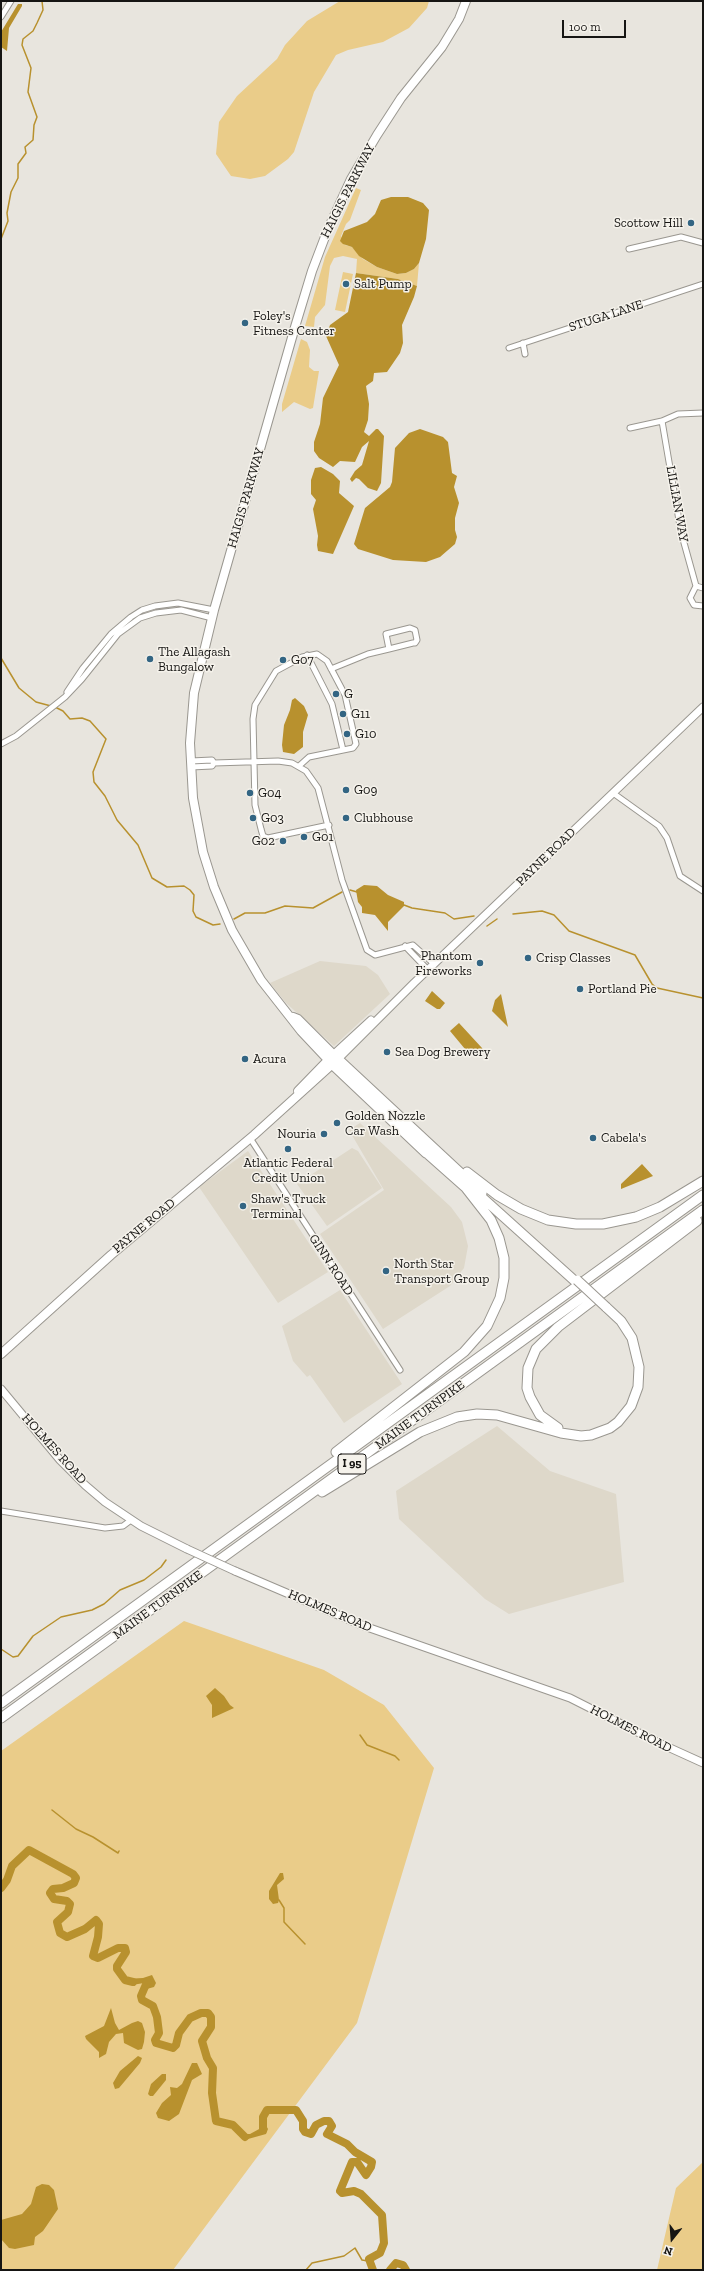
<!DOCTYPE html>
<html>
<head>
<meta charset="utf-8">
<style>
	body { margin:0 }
	#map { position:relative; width:704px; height:2271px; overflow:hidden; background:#e8e5de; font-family:"Zilla Slab",serif }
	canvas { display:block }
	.frame { position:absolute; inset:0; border:2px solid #161513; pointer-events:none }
	.north { position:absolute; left:652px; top:2219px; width:40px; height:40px; -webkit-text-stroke:3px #f5f2eb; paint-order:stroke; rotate:197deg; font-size:11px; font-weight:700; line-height:16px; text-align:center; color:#161513 }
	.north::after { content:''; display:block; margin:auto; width:14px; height:18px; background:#161513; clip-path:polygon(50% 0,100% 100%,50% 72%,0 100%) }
	.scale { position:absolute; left:562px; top:20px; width:64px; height:18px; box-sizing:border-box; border:2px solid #161513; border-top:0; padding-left:5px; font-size:12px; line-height:14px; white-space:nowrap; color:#161513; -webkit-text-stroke:3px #f5f2eb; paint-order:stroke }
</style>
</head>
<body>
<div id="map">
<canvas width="704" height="2271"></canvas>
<div class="frame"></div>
<div class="north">N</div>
<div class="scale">100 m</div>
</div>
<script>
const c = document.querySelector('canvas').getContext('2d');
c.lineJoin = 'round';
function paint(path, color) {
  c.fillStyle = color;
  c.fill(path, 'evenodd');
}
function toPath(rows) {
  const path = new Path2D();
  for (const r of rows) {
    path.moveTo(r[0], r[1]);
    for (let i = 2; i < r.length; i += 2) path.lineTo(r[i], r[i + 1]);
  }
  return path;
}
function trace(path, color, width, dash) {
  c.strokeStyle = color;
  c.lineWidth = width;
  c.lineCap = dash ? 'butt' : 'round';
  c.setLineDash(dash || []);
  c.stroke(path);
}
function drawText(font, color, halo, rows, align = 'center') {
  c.font = font + ' "Zilla Slab",serif';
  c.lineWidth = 3;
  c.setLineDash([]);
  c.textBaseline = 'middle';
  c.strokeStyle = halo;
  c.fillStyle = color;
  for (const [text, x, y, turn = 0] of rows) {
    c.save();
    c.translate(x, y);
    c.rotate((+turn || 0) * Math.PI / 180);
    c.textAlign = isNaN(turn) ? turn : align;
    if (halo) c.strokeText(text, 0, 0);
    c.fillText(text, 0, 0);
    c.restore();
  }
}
paint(toPath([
	[320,961,366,966,378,975,390,994,334,1046,286,1003,270,983],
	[360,1123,451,1207,462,1222,468,1246,464,1268,450,1286,383,1329,320,1234,384,1190,349,1130],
	[352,1148,358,1151,382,1188,327,1226,297,1184],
	[248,1151,328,1272,278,1303,199,1187],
	[340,1290,402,1384,344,1423,310,1375,307,1377,293,1361,282,1326],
	[497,1426,550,1471,616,1494,624,1582,509,1614,485,1599,399,1519,396,1491]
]), '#ded8ca');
paint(toPath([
	[340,1,429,1,427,8,409,28,383,42,348,50,336,55,314,92,294,152,288,159,265,176,250,179,231,176,216,154,219,122,237,96,277,59,285,45,307,21],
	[356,188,361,190,350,220,346,224,341,236,345,245,352,247,363,259,377,267,397,274,406,273,414,269,419,263,417,286,398,279,356,273,357,259,343,256,334,258,330,266,325,305,315,317,314,327,305,326,325,257],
	[343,272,353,274,345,312,335,310],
	[301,339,307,342,310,350,309,367,314,371,319,371,313,408,310,409,294,402,282,412,282,404],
	[184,1621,324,1670,384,1705,434,1768,357,2023,173,2270,1,2270,1,1751],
	[703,2162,703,2270,657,2270,676,2188]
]), '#eacc89');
paint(toPath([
	[18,4,22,4,22,6,9,28,7,51,1,47,1,32],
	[391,197,408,197,423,203,429,210,426,239,419,263,414,269,406,273,397,274,377,267,359,256,352,247,343,244,340,241,344,231,367,222,375,214,381,200],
	[356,273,398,279,417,286,414,297,402,325,403,343,400,353,387,372,374,373,373,381,366,386,369,404,368,420,364,432,369,436,376,429,378,429,384,436,381,483,377,491,368,488,359,479,356,478,352,482,350,479,355,471,362,465,369,441,362,447,355,462,340,461,333,467,319,458,314,451,314,442,320,424,323,398,339,365,326,336,330,325,348,312],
	[420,429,443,437,448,442,452,473,457,476,454,487,459,503,455,518,455,530,457,537,455,544,440,557,426,562,393,560,358,549,354,544,365,508,390,487,392,482,395,448,409,433],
	[321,467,333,474,340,481,339,493,354,506,333,554,318,551,317,545,318,536,313,509,316,500,311,494,311,480,315,468],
	[295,698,304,706,308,715,303,732,303,747,294,754,283,752,282,745,284,725,290,710,292,700],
	[364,885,377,886,388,895,404,902,404,906,388,922,388,931,375,915,362,913,362,907,358,902,356,890],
	[432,991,445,1003,440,1009,437,1009,425,1001],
	[501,994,508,1027,492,1011,495,1000],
	[459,1023,482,1048,483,1050,468,1051,465,1049,450,1031],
	[642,1164,653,1176,621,1189,621,1184],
	[215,1688,224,1696,230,1705,234,1708,212,1718,212,1705,206,1696],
	[280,1873,283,1873,284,1879,277,1885,279,1900,278,1903,273,1904,269,1899,269,1891],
	[152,1975,156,1983,154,1987,143,1990,144,1983,132,1985,124,1979,143,1978],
	[111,2008,115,2023,119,2030,132,2023,138,2021,142,2023,145,2032,144,2042,142,2049,138,2050,124,2043,123,2033,116,2034,109,2042,106,2054,99,2058,99,2052,86,2039,85,2036,104,2026],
	[138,2056,142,2058,140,2063,119,2088,115,2089,113,2083,120,2071],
	[192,2063,197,2063,202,2074,192,2080,179,2114,169,2121,158,2118,156,2113,162,2103,171,2095,170,2087,177,2088,182,2084],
	[162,2074,166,2074,166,2080,153,2096,150,2096,148,2094,151,2084],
	[263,2120,268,2129,266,2134,248,2139,241,2137,239,2130,244,2134,250,2134,261,2128],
	[42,2184,49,2185,54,2190,58,2209,43,2231,35,2237,34,2245,15,2249,9,2248,1,2239,1,2220,22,2214,31,2204,36,2187]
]), '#b8912e');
trace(toPath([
	[1,239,8,221,7,213,11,192,18,178,18,164,26,153,25,147,33,140,34,125,37,117,28,92,31,68,22,45,23,39,33,31,37,23,43,10,42,1],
	[1,658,19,688,36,702,51,706],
	[55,707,63,711,70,719,82,718,90,721,106,739,93,772,94,782,105,796,117,820,138,845,152,878,167,887,184,886,190,890,194,895,193,911,196,917,213,925,220,924],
	[350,890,357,892],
	[404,905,412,908,445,913,454,919,474,916],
	[513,914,542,911,554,915,569,931,635,955,652,984,657,988,703,998],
	[234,919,245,913,265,913,285,906,313,908,342,892],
	[487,926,497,919],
	[1,1649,13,1657,18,1656,33,1636,61,1617,92,1610,104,1604,120,1590,144,1580,161,1567,166,1560],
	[360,1735,367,1745,395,1756,399,1760],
	[52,1810,76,1829,93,1837,118,1853,119,1851],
	[279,1900,284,1908,284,1922,305,1944],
	[306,2270,312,2263,344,2256,355,2248,362,2260,368,2261]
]), '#b8912e', 1.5);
trace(toPath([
	[1,1888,7,1880,12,1866,29,1850,73,1874,76,1878,74,1883,63,1888,53,1889,50,1893,54,1899,67,1901,70,1904,68,1912,57,1922,60,1933,67,1937,85,1929,96,1920,99,1924,98,1937,93,1956,98,1958,118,1948,125,1948,126,1952,117,1966,117,1969,125,1980,133,1982],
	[147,1982,141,1996,142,2000,153,2006,157,2017,159,2033,155,2040,156,2043,173,2048,176,2045,179,2033,190,2018,201,2013,208,2013,211,2017,211,2027,202,2041,207,2058,213,2068,212,2093,216,2121,233,2125,245,2137],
	[263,2130,263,2117,267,2110,296,2110,303,2121,303,2129,305,2132,311,2134,316,2125,324,2121,329,2121,332,2126,327,2134,347,2144,355,2152,372,2162,371,2167,366,2175,357,2162,352,2162,340,2191,342,2193,354,2191,361,2194,382,2215,384,2243,380,2253,369,2259,373,2270],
	[390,2270,396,2263,403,2265,406,2270]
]), '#b8912e', 8);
const street = toPath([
	[1,17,11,1],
	[629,249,681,237,703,243],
	[523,343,525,354],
	[509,348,703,284],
	[662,421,681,532,696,586],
	[630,428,662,421,678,414,703,413],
	[703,588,696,586,690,598,694,605,703,606],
	[307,655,332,704,343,750],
	[331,669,368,654,389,649,413,643,415,643,417,640,415,630,410,628,386,634,389,649],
	[67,692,83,668,111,634,131,617,142,610,155,606,178,603,214,610],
	[1,744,16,736,65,697,82,679,118,634,140,618,156,613,181,610,212,618],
	[191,761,212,760,214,763],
	[299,766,309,757,353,748,356,744,345,695,327,661,317,654,302,657,276,671,255,705,253,719,255,805,261,829,263,836,268,838,329,825],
	[191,767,212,766,214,763,278,761,292,763,306,771,318,788,342,880,367,950,375,955,413,945,434,964],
	[613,793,659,826,667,838,680,876,703,891],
	[405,946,428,970],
	[250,1138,400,1370],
	[1,1511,105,1528,123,1526,131,1520]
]);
const secondary = toPath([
	[334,1054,371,1020],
	[338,1059,414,983,703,707],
	[1,1389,60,1460,85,1485,105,1502,141,1526,187,1549],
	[235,1571,364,1626,570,1698,659,1743,703,1763]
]);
const primary = toPath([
	[333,1065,301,1031,261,980,232,930,214,887,203,852,193,798,190,743,194,693,214,610,295,327,312,271,328,229,351,179,377,135,401,98,442,47,459,19,466,1],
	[298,1091,332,1056],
	[1,1354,111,1255,254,1135,338,1059,298,1019,293,1017]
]);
const highway = toPath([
	[338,1059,482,1193],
	[333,1065,426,1153],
	[467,1172,497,1195,521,1209,548,1220,576,1224,603,1224,636,1217,660,1207,703,1181],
	[476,1192,576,1282],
	[558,1428,540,1415,530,1397,527,1388,528,1368,536,1349,558,1327,697,1221],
	[336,1452,464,1352,487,1326,500,1298,504,1278,504,1258,499,1238,491,1220,466,1188,422,1149],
	[322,1492,420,1432,457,1417,477,1414,497,1415,561,1433,581,1436,591,1435,610,1428,618,1422,631,1406,638,1387,639,1367,632,1338,621,1321,606,1307],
	[1,1703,703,1195],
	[1,1718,703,1210]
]);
trace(street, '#9a9790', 7);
trace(secondary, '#9a9790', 9);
trace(primary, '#9a9790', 10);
trace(highway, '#9a9790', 11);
trace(street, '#fff', 5);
trace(secondary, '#fff', 7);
trace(primary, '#fff', 8);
trace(highway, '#fff', 9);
const secondaryBridge = toPath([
	[187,1549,235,1571]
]);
const highwayBridge = toPath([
	[577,1280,606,1307]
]);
trace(secondaryBridge, '#9a9790', 9, []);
trace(highwayBridge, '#9a9790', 11, []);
trace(secondaryBridge, '#fff', 7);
trace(highwayBridge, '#fff', 9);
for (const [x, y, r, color] of [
	[691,223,4,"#336583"],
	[346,284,4,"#336583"],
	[245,323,4,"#336583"],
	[150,659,4,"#336583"],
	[283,660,4,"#336583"],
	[336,694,4,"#336583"],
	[343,714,4,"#336583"],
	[347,734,4,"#336583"],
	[346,790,4,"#336583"],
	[250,793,4,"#336583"],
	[253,818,4,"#336583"],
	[346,818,4,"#336583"],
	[304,837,4,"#336583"],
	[283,841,4,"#336583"],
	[528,958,4,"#336583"],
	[480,963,4,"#336583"],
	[580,989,4,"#336583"],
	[387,1052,4,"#336583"],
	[245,1059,4,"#336583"],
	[337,1123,4,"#336583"],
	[324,1134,4,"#336583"],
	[593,1138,4,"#336583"],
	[288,1149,4,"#336583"],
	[243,1206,4,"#336583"],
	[386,1271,4,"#336583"]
]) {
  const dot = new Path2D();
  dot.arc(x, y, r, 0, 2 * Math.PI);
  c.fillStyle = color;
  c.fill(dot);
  trace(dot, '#f5f2eb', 1.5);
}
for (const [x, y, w] of [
	[352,1464,28]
]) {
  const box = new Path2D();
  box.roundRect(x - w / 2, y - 10, w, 20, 3);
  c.fillStyle = '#f5f2eb';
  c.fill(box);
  trace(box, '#161513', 1);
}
drawText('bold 12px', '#161513', null, [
	["I 95",352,1464]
]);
drawText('13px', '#161513', '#f5f2eb', [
	["HAIGIS PARKWAY",348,191,-63],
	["STUGA LANE",606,316,-18],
	["HAIGIS PARKWAY",246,498,-74],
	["LILLIAN WAY",677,504,80],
	["PAYNE ROAD",546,857,-44],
	["PAYNE ROAD",144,1226,-40],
	["GINN ROAD",331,1265,57],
	["MAINE TURNPIKE",420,1415,-36],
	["HOLMES ROAD",54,1449,48],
	["MAINE TURNPIKE",158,1605,-36],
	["HOLMES ROAD",330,1611,23],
	["HOLMES ROAD",631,1729,27]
]);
drawText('13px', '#161513', '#f5f2eb', [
	["Scottow Hill",683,223,"right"],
	["Salt Pump",354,284],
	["Foley's",253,316],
	["Fitness Center",253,331],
	["The Allagash",158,652],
	["Bungalow",158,667],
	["G07",291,660],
	["G",344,694],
	["G11",351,714],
	["G10",355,734],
	["G09",354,790],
	["G04",258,793],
	["G03",261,818],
	["Clubhouse",354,818],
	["G01",312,837],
	["G02",275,841,"right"],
	["Phantom",472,956,"right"],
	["Fireworks",472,971,"right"],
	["Crisp Classes",536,958],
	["Portland Pie",588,989],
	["Sea Dog Brewery",395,1052],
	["Acura",253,1059],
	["Golden Nozzle",345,1116],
	["Car Wash",345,1131],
	["Nouria",316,1134,"right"],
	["Cabela's",601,1138],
	["Atlantic Federal",288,1163,"center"],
	["Credit Union",288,1178,"center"],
	["Shaw's Truck",251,1199],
	["Terminal",251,1214],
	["North Star",394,1264],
	["Transport Group",394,1279]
], 'left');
</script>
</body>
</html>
